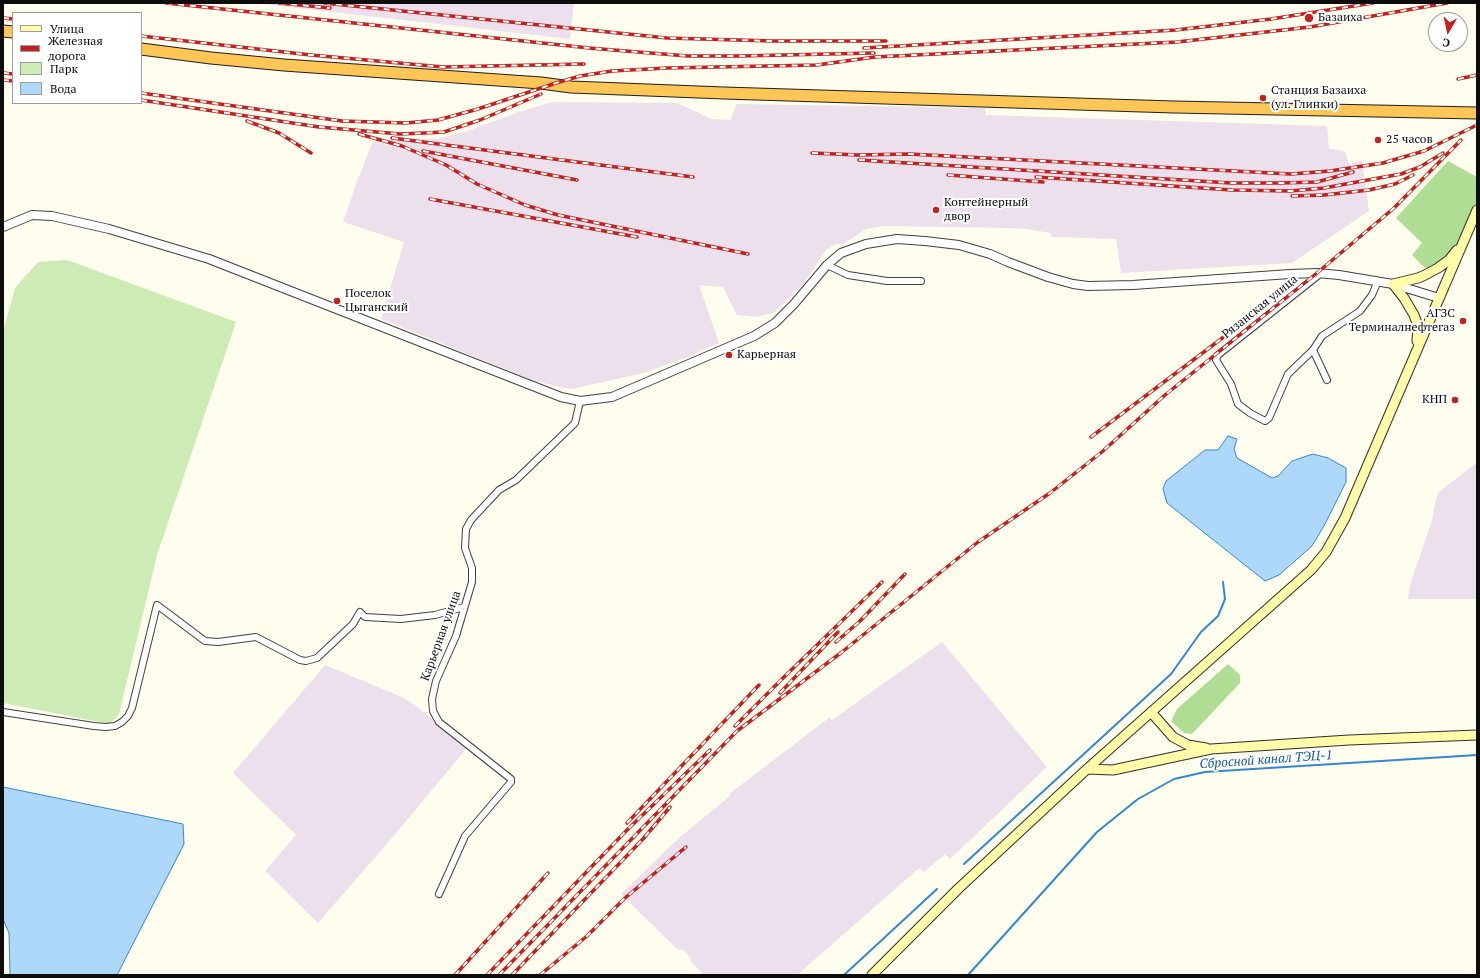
<!DOCTYPE html>
<html>
<head>
<meta charset="utf-8">
<style>
	body { margin:0 }
	#map { position:relative; width:1480px; height:978px; overflow:hidden; background:#fffded; font-family:"PT Serif",serif }
	canvas { display:block }
	.frame { position:absolute; inset:0; border:4px solid #0d0d0d; pointer-events:none }
	.legend { position:absolute; left:12px; top:12px; width:130px; height:92px; box-sizing:border-box; background:#fff; border:1px solid #9e9e9e; margin:0; padding:5px 7px; list-style:none; font-size:12px; color:#0d0d0d }
	.legend li { display:flex; align-items:center; gap:8px; height:20px }
	.legend b { width:20px; border:1px solid #9e9e9e }
	.north { position:absolute; left:1428px; top:12px; width:40px; height:40px; box-sizing:border-box; background:#fff; border:1px solid #9e9e9e; border-radius:50%; rotate:189deg; font-size:11px; font-weight:700; line-height:16px; text-align:center; color:#0d0d0d }
	.north::after { content:''; display:block; margin:auto; width:14px; height:18px; background:#c4211e; clip-path:polygon(50% 0,100% 100%,50% 72%,0 100%) }
</style>
</head>
<body>
<div id="map">
<canvas width="1480" height="978"></canvas>
<div class="frame"></div>
<ul class="legend">
<li><b style="height:5px;background:#fffba8"></b>Улица</li>
<li><b style="height:5px;background:#c4211e"></b>Железная дорога</li>
<li><b style="height:11px;background:#cdebb4"></b>Парк</li>
<li><b style="height:11px;background:#aed8f9"></b>Вода</li>
</ul>
<div class="north">С</div>
</div>
<script>
const c = document.querySelector('canvas').getContext('2d');
c.lineJoin = 'round';
function paint(path, color) {
  c.fillStyle = color;
  c.fill(path, 'evenodd');
}
function toPath(rows) {
  const path = new Path2D();
  for (const r of rows) {
    path.moveTo(r[0], r[1]);
    for (let i = 2; i < r.length; i += 2) path.lineTo(r[i], r[i + 1]);
  }
  return path;
}
function trace(path, color, width, dash) {
  c.strokeStyle = color;
  c.lineWidth = width;
  c.lineCap = dash ? 'butt' : 'round';
  c.setLineDash(dash || []);
  c.stroke(path);
}
function drawText(font, color, halo, rows, align = 'center') {
  c.font = font + ' "PT Serif",serif';
  c.lineWidth = 4;
  c.setLineDash([]);
  c.textBaseline = 'middle';
  c.strokeStyle = halo;
  c.fillStyle = color;
  for (const [text, x, y, turn = 0] of rows) {
    c.save();
    c.translate(x, y);
    c.rotate((+turn || 0) * Math.PI / 180);
    c.textAlign = isNaN(turn) ? turn : align;
    if (halo) c.strokeText(text, 0, 0);
    c.fillText(text, 0, 0);
    c.restore();
  }
}
paint(toPath([
	[253,3,574,3,570,39],
	[552,102,677,103,712,119,730,120,737,104,985,108,986,115,1327,126,1329,149,1345,151,1349,164,1362,161,1369,211,1292,263,1121,273,1116,239,1051,237,1051,233,1027,229,1007,228,883,226,866,229,843,244,836,244,826,250,805,282,775,312,757,317,737,315,723,287,699,285,719,343,685,358,644,373,571,389,564,388,535,381,381,319,404,242,343,222,356,184,373,141,387,145,391,136,418,139,437,139,470,130,522,111],
	[1475,464,1477,466,1477,599,1408,599,1410,585,1432,520,1436,499,1439,492],
	[942,642,1047,767,950,859,945,854,924,872,920,868,917,870,797,975,704,975,691,962,690,957,684,950,677,949,621,894,680,837,730,796,729,794,830,717,832,720],
	[325,665,404,698,415,705,467,748,397,832,318,923,265,871,296,835,233,773]
]), '#ece0ec');
paint(toPath([
	[67,260,236,322,157,555,119,714,110,724,3,703,3,332,15,288,38,262]
]), '#cdebb4');
paint(toPath([
	[1448,161,1477,177,1477,202,1461,242,1440,264,1425,268,1412,255,1422,243,1396,218],
	[1228,664,1240,675,1240,683,1192,734,1184,733,1171,721,1177,709]
]), '#afdd93');
const water = toPath([
	[1228,436,1237,439,1234,449,1237,458,1272,478,1278,476,1292,461,1313,454,1328,458,1346,468,1346,482,1325,524,1312,546,1279,575,1265,581,1167,503,1163,489,1166,481,1205,450,1218,450,1228,436],
	[3,787,183,824,184,844,117,975,10,975,9,933,3,919,3,787]
]);
paint(water, '#aed8f9');
trace(water, '#3288d4', 1);
trace(toPath([
	[964,864,1171,674,1201,632,1218,616,1225,599,1223,582],
	[844,975,937,889],
	[968,975,1097,832,1138,799,1174,779,1205,772,1477,755]
]), '#3288d4', 2);
const minor = toPath([
	[827,265,848,275,887,281,921,281],
	[1313,350,1288,374,1269,418,1265,421,1250,413,1238,404,1231,384,1216,360,1218,355,1320,274],
	[1327,380,1313,350,1322,336,1360,311,1372,295,1378,281],
	[3,712,94,726,106,727,115,726,122,722,128,716,132,708,157,605,205,641,218,642,256,637,300,660,306,661,317,658,353,624,360,612,365,617,401,619,435,615,464,607],
	[439,894,465,836,511,782,511,779,439,722,433,711,432,699,436,681,456,636,472,582,472,568,465,548,466,529,471,520,499,490,516,480,575,423,580,401]
]);
const tertiary = toPath([
	[3,227,32,215,52,216,109,229,209,259,561,397,580,401,612,397,754,336,775,323,794,304,827,265,841,253,866,244,897,239,925,241,959,245,990,254,1008,262,1048,277,1073,284,1088,286,1133,285,1290,274,1317,273,1339,275,1393,284,1439,298]
]);
const secondary = toPath([
	[1393,284,1418,278,1425,275,1438,268,1449,260,1457,250],
	[1393,284,1404,298,1414,315,1418,326,1417,341],
	[1151,712,1173,737,1188,745,1206,748],
	[1087,769,1113,770,1211,749,1349,740,1477,735],
	[872,975,959,888,1087,769,1311,570,1326,552,1345,518,1477,210]
]);
const trunk = toPath([
	[3,31,13,32],
	[141,49,211,58,284,65,541,83,571,87,724,93,1174,107,1477,113]
]);
trace(minor, '#404040', 8);
trace(tertiary, '#404040', 10);
trace(secondary, '#2f2f2f', 11);
trace(trunk, '#1e1e1e', 13);
trace(minor, '#fff', 6);
trace(tertiary, '#fff', 8);
trace(secondary, '#fffba8', 9);
trace(trunk, '#fdc656', 11);
const rail = toPath([
	[166,3,589,48,638,52,688,56,740,56,874,53],
	[279,3,330,8],
	[324,3,667,38,773,41,886,41],
	[3,18,13,19],
	[141,36,311,55,443,67,584,64],
	[864,48,1176,30,1271,19,1373,3],
	[3,73,13,74],
	[1458,79,1477,75],
	[3,80,13,81],
	[141,93,342,121,406,123,438,120,478,109,556,83,580,76,612,71,667,68,817,65,875,57,1177,42,1310,27,1447,3],
	[141,100,319,127,400,134,424,133,444,132,480,120,541,94],
	[247,121,279,133,311,153],
	[359,134,402,146,446,165,477,184,525,205,558,215,748,254],
	[392,138,693,177],
	[423,151,577,180],
	[812,153,858,155,909,154,1291,174,1330,171,1383,163,1424,151,1477,125],
	[859,160,1231,183,1280,183,1317,182,1353,172],
	[948,175,1043,182],
	[1036,177,1232,190,1290,191,1324,188,1401,174,1420,167,1443,153],
	[1292,196,1324,195,1369,190,1395,184,1413,175],
	[430,199,637,237],
	[1091,437,1237,327],
	[836,642,860,621,905,574],
	[780,693,838,632],
	[735,726,782,679,882,582],
	[627,823,759,685],
	[455,975,548,873],
	[487,975,627,830,710,750],
	[499,975,737,731,842,652,978,542,1050,493,1103,451,1165,395,1317,273,1394,208,1461,140],
	[512,975,643,839,670,807],
	[540,975,587,936,625,898,686,847]
]);
trace(rail, '#c4211e', 3.5);
trace(rail, '#fff', 2, [6]);
for (const [x, y, r, color] of [
	[1309,18,5,"#c4211e"],
	[1263,98,4,"#c4211e"],
	[1378,140,4,"#c4211e"],
	[936,210,4,"#c4211e"],
	[337,301,4,"#c4211e"],
	[1463,321,4,"#c4211e"],
	[729,355,4,"#c4211e"],
	[1455,400,4,"#c4211e"]
]) {
  const dot = new Path2D();
  dot.arc(x, y, r, 0, 2 * Math.PI);
  c.fillStyle = color;
  c.fill(dot);
  trace(dot, '#fff', 1.5);
}
drawText('12px', '#0d0d0d', '#fff', [
	["Базаиха",1318,18],
	["Станция Базаиха",1271,91],
	["(ул. Глинки)",1271,105],
	["25 часов",1386,140],
	["Контейнерный",944,203],
	["двор",944,217],
	["Поселок",345,294],
	["Цыганский",345,308],
	["АГЗС",1455,314,"right"],
	["Терминалнефтегаз",1455,328,"right"],
	["Карьерная",737,355],
	["КНП",1447,400,"right"]
], 'left');
drawText('12px', '#0d0d0d', '#fff', [
	["Рязанская улица",1260,307,-39],
	["Карьерная улица",441,636,-70]
]);
drawText('italic 13px', '#105aa5', '#fff', [
	["Сбросной канал ТЭЦ-1",1266,760,-4]
]);
</script>
</body>
</html>
